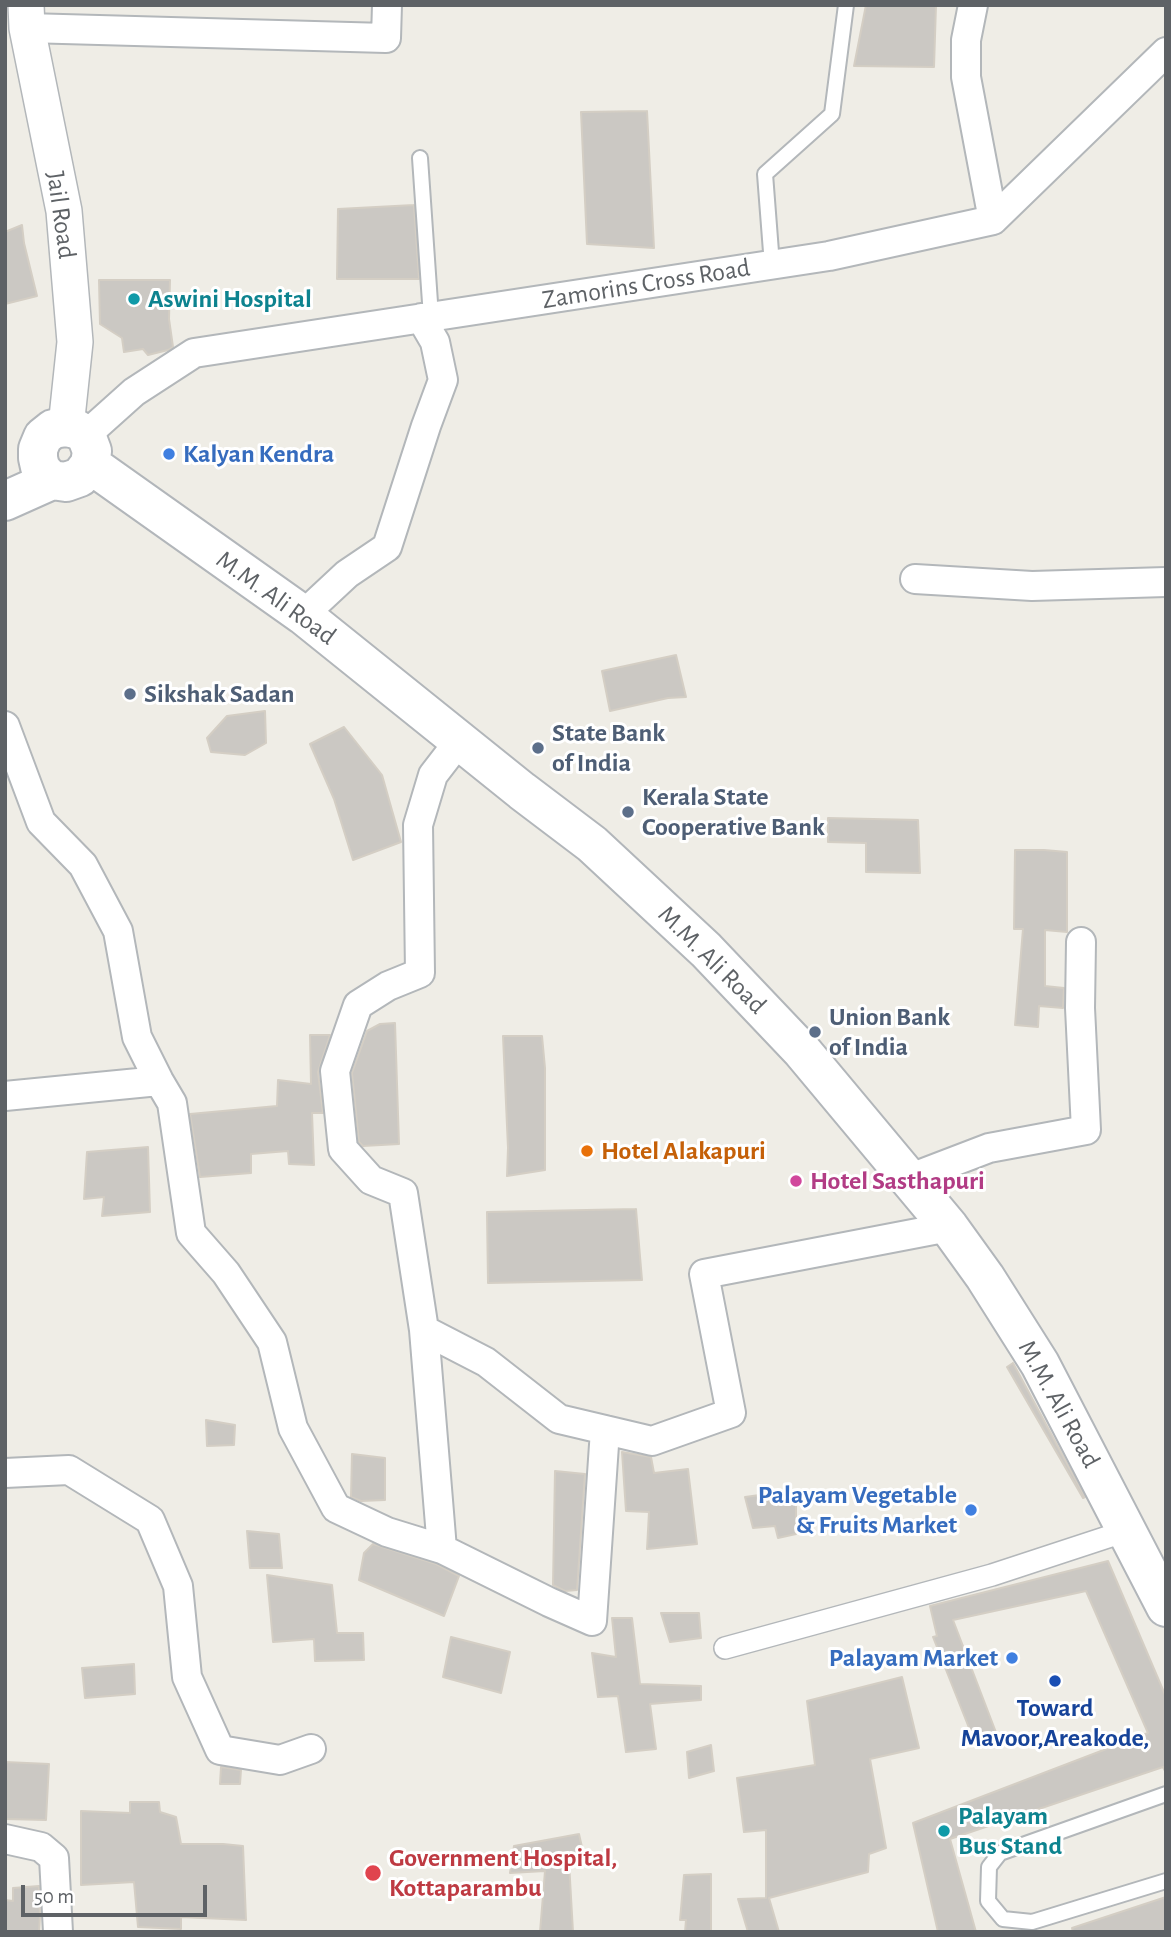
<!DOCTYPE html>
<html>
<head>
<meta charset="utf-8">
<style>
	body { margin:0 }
	#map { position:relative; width:1171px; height:1937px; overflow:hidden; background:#efede6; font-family:"Alegreya Sans",sans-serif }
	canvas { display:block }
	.frame { position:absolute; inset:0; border:7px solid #5e6266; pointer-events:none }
	.scale { position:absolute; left:21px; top:1885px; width:186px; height:32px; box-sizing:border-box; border:4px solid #5e6266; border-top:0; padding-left:9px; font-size:21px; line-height:24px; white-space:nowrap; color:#5e6266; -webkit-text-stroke:5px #fff; paint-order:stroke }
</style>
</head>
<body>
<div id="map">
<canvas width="1171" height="1937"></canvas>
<div class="frame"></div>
<div class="scale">50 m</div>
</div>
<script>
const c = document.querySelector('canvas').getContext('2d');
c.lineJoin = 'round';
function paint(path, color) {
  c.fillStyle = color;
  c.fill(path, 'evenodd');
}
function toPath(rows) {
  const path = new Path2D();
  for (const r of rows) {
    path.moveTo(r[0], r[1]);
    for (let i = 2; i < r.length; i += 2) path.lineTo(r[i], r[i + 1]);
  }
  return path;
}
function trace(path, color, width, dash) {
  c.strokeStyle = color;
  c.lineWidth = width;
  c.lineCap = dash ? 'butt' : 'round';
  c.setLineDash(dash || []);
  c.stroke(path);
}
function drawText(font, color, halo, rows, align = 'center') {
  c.font = font + ' "Alegreya Sans",sans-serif';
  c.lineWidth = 6;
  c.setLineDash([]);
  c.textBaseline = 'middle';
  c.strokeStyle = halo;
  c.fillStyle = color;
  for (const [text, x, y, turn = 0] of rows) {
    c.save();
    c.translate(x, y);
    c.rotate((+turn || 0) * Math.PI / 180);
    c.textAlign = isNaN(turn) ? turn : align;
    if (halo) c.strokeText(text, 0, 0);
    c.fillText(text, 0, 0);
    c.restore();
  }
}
const building = toPath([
	[866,5,936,5,934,67,854,66,866,5],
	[647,111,654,248,587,244,581,112,647,111],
	[414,205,419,279,337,279,338,209,414,205],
	[22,225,24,243,37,296,5,304,5,232,22,225],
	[99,280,170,280,169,319,173,347,168,350,148,355,143,349,124,352,122,338,100,324,99,280],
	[676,655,686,697,668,698,610,711,602,671,676,655],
	[265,711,266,743,245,755,211,752,207,738,227,716,265,711],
	[344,727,382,775,401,842,353,860,334,799,310,744,344,727],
	[828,818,918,820,920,873,866,872,866,843,828,842,828,818],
	[1015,850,1044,850,1067,852,1067,932,1045,930,1045,986,1064,988,1063,1008,1039,1006,1038,1027,1015,1025,1023,929,1014,929,1015,850],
	[395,1023,399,1144,363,1146,359,1142,352,1073,367,1031,380,1024,395,1023],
	[310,1035,330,1035,318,1072,323,1113,312,1113,314,1165,289,1164,288,1151,251,1154,251,1173,200,1177,190,1114,277,1106,278,1080,311,1084,310,1035],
	[503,1036,542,1036,545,1068,545,1170,507,1176,508,1148,503,1036],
	[148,1147,150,1212,102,1216,104,1197,84,1199,87,1152,148,1147],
	[636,1209,642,1280,488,1283,487,1212,636,1209],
	[1013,1363,1085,1497,1083,1498,1007,1367,1013,1363],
	[206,1420,235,1425,234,1445,207,1446,206,1420],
	[622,1452,651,1457,654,1473,688,1469,697,1544,647,1549,649,1512,626,1511,622,1452],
	[352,1454,385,1458,385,1500,361,1501,351,1497,352,1454],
	[555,1471,585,1474,577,1590,565,1591,553,1585,555,1471],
	[796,1490,796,1534,778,1538,775,1526,753,1528,745,1497,796,1490],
	[247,1531,279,1534,282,1568,250,1568,247,1531],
	[373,1544,436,1564,459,1576,444,1616,359,1580,364,1553,373,1544],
	[1108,1561,1166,1697,1166,1773,1163,1767,950,1839,976,1932,938,1932,913,1823,1148,1733,1086,1591,953,1620,997,1735,975,1743,933,1637,937,1636,930,1606,1108,1561],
	[267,1575,332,1585,337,1633,363,1633,364,1660,315,1661,314,1639,273,1642,267,1575],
	[661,1613,699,1613,701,1638,670,1642,661,1613],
	[612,1618,632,1618,640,1684,701,1686,701,1700,650,1704,656,1749,626,1752,618,1696,598,1697,592,1653,616,1657,612,1618],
	[451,1637,510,1652,501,1693,443,1677,451,1637],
	[134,1664,135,1694,85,1698,82,1668,134,1664],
	[902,1677,919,1748,870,1759,886,1848,869,1854,868,1872,769,1898,779,1932,748,1932,738,1899,766,1898,766,1830,744,1832,737,1778,815,1765,807,1701,902,1677],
	[711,1745,714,1771,689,1778,687,1752,711,1745],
	[5,1762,49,1764,46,1820,5,1819,5,1762],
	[221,1767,241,1770,240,1784,220,1784,221,1767],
	[130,1802,159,1802,160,1812,176,1817,181,1844,223,1844,243,1846,246,1920,181,1917,181,1929,138,1927,134,1882,81,1885,81,1811,130,1813,130,1802],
	[579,1834,584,1856,569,1862,573,1932,540,1932,545,1871,510,1873,514,1846,579,1834],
	[711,1874,711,1932,685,1932,686,1920,680,1920,684,1875,711,1874],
	[39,1886,40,1916,39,1932,5,1932,5,1900,13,1901,13,1888,39,1886],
	[1166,1897,1166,1932,1073,1932,1072,1928,1166,1897]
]);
paint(building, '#cbc8c3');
trace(building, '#d4cec4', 2);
const service = toPath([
	[420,158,431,317],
	[772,265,765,174,832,114,846,5],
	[1166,1794,1000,1853,989,1867,988,1901,1003,1919,1032,1922,1166,1881]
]);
const pedestrian = toPath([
	[725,1648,992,1575,1126,1531]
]);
const minor = toPath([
	[973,5,966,40,966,77,993,220],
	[27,28,386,38,387,5],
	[86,435,134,392,194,353,829,256,993,220,1166,52],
	[915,579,1032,586,1166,582],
	[303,615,347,574,387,547,426,426,443,380,435,342,421,318],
	[5,726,41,822,83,865,118,931,137,1037,159,1081,172,1103,191,1233,226,1273,272,1342,293,1428,336,1508,387,1532,442,1549],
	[460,740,433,775,418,825,420,973,388,986,358,1005,335,1071,343,1149,371,1180,403,1193,424,1330,442,1549,549,1602,592,1621,605,1430],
	[5,1096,159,1081],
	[908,1179,989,1148,1086,1130,1080,1008,1081,942],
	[424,1330,486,1362,559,1419,652,1441,731,1413,704,1274,949,1227],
	[5,1473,69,1470,150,1520,178,1586,187,1677,220,1750,280,1760,311,1749],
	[5,1839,41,1847,54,1858,58,1932]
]);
const tertiary = toPath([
	[26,5,27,28,64,211,75,342,66,427]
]);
const secondary = toPath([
	[66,427,76,429,86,435,92,451,90,464,80,477,66,482,52,480,45,474,40,467,38,458,38,449,43,437,53,429,66,427],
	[90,464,303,615,522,791,592,844,706,950,802,1051,949,1227,985,1277,1040,1364,1166,1607],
	[5,501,52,480]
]);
trace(service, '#b3b7ba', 18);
trace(pedestrian, '#b3b7ba', 24);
trace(minor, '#b3b7ba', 32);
trace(tertiary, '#b3b7ba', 38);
trace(secondary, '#b2b6ba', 42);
trace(service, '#fff', 14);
trace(pedestrian, '#fff', 21);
trace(minor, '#fff', 28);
trace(tertiary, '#fff', 35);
trace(secondary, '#fff', 38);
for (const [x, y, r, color] of [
	[134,299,7,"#0f9aa8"],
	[169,454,7,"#3f7fe0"],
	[130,694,7,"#5c6f8a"],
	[538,748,7,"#5c6f8a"],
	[628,812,7,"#5c6f8a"],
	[815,1032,7,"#5c6f8a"],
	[587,1151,7,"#e8710a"],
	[796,1181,7,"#d1479c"],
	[971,1510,7,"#3f7fe0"],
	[1012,1658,7,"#3f7fe0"],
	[1055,1681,7,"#1a4fb4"],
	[944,1831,7,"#0f9aa8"],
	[373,1873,9,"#e0444e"]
]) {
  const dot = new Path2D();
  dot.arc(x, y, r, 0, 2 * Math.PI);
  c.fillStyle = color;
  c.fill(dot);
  trace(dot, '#fff', 2.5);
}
drawText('26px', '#5e6266', '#fff', [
	["Jail Road",61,215,82],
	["Zamorins Cross Road",646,284,-9],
	["M.M. Ali Road",276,598,36],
	["M.M. Ali Road",712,960,45],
	["M.M. Ali Road",1059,1404,61]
]);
drawText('bold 26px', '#0d838f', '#fff', [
	["Aswini Hospital",148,299],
	["Palayam",958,1816],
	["Bus Stand",958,1846]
], 'left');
drawText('bold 26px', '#366cbe', '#fff', [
	["Kalyan Kendra",183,454,"left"],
	["Palayam Vegetable",957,1495],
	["& Fruits Market",957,1525],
	["Palayam Market",998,1658]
], 'right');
drawText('bold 26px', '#4e5e75', '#fff', [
	["Sikshak Sadan",144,694],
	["State Bank",552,733],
	["of India",552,763],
	["Kerala State",642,797],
	["Cooperative Bank",642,827],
	["Union Bank",829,1017],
	["of India",829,1047]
], 'left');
drawText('bold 26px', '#c56008', '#fff', [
	["Hotel Alakapuri",601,1151]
], 'left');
drawText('bold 26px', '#b23c85', '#fff', [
	["Hotel Sasthapuri",810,1181]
], 'left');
drawText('bold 26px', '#164399', '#fff', [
	["Toward",1055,1708],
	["Mavoor,Areakode,",1055,1738]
]);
drawText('bold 26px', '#be3a42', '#fff', [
	["Government Hospital,",389,1858],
	["Kottaparambu",389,1888]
], 'left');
</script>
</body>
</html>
